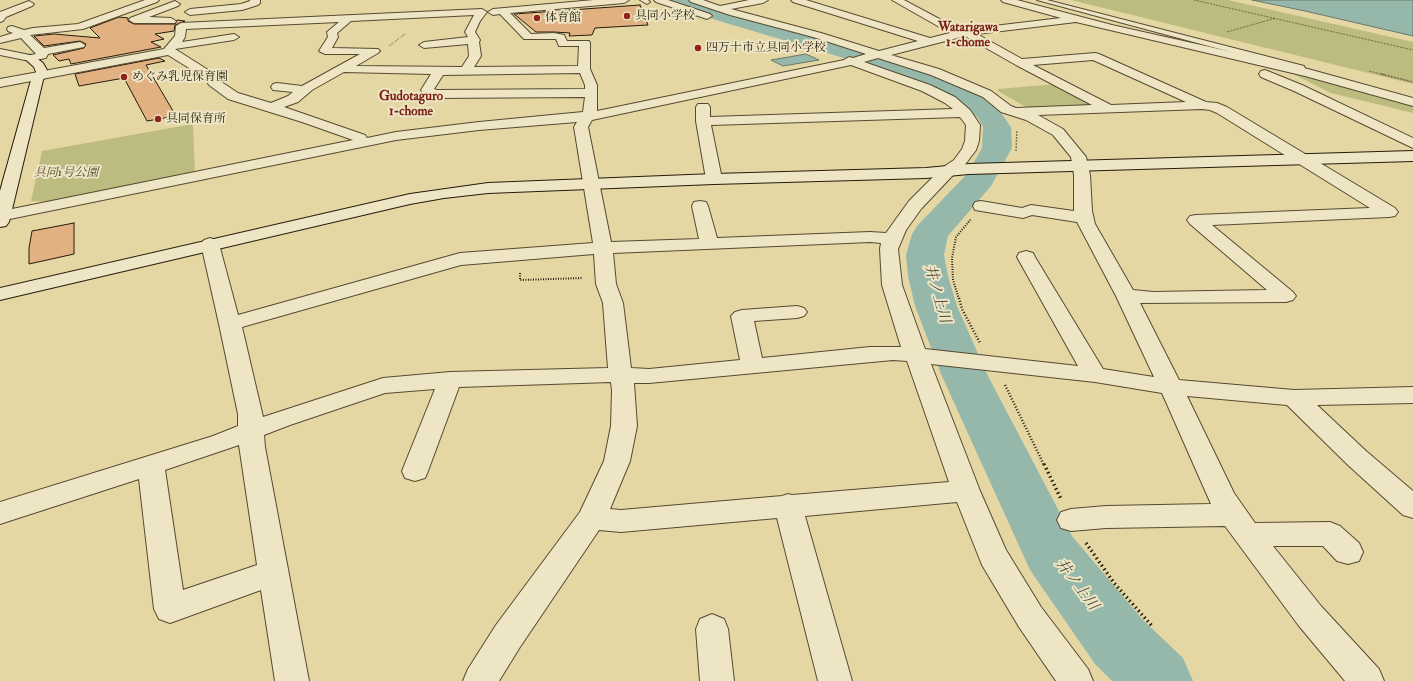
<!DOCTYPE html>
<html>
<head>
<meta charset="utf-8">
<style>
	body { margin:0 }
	canvas { display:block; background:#e5d7a4 }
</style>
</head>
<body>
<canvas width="1413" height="681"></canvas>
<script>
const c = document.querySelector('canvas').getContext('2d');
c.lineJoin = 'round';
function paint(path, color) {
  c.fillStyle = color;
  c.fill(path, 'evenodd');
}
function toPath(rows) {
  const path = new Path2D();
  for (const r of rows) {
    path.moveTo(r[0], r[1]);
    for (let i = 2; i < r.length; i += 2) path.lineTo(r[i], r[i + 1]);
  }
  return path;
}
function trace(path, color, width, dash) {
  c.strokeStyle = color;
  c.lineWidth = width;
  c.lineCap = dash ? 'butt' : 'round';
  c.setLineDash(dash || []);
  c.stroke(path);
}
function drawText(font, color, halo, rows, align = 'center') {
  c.font = font + ' "IM FELL Double Pica","Noto Serif JP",serif';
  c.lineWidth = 4;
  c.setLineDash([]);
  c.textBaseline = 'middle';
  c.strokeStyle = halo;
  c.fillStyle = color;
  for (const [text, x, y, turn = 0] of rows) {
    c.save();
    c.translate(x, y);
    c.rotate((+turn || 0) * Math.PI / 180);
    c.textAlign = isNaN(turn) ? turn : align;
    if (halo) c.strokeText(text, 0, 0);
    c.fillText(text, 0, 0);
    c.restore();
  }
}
paint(toPath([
	[1071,0,1228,0,1413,42,1413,84],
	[1298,74,1413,105,1413,113,1331,93,1295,75],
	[1056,84,1094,105,1093,107,1033,108,1024,106,998,91,998,89],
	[193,124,195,173,53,202,31,201,42,151]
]), '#bdbc80');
const water = toPath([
	[1252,0,1413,0,1413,36,1305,11,1252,0],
	[806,54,819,60,783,66,771,60,806,54]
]);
paint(water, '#96b8ab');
trace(water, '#69796b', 1);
paint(toPath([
	[665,0,693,0,930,69,968,85,997,107,1011,127,1012,148,991,186,948,236,944,255,948,276,957,306,987,374,1072,536,1143,620,1183,658,1193,681,1112,681,1095,664,1030,570,941,374,915,306,908,276,906,255,912,234,917,226,967,174,982,148,983,127,978,118,950,95,914,79,716,20,668,4,665,0]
]), '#96b8ab');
const building = toPath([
	[640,5,648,25,595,28,592,35,569,36,570,33,554,32,536,32,514,14,640,5],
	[119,17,128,18,128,21,134,24,175,24,177,20,185,21,175,25,174,31,155,34,164,39,151,42,161,47,71,64,69,59,59,61,53,55,84,48,86,44,80,41,44,46,34,36,54,34,100,38,90,28,119,17],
	[159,58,165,61,146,65,176,116,147,121,124,78,79,86,75,74,159,58],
	[74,223,74,254,29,264,29,248,32,231,74,223]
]);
paint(building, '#e1b182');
trace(building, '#261b0b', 1);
const lane = toPath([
	[640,0,648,0,650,2,647,4,640,0],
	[1037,0,1047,0,1304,66,1305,68,1304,70,1298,70,1037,0]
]);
const street = toPath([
	[145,0,159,0,157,2,83,29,30,35,44,48,80,42,85,45,84,47,48,54,46,58,30,61,0,55,0,49,30,55,36,54,21,38,0,43,0,37,13,33,8,31,7,29,8,27,12,26,24,30,33,28,78,24,145,0],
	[250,0,260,0,260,3,258,5,242,10,190,15,185,12,190,9,241,4,250,1,250,0],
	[594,0,629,0,624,3,510,13,531,34,554,33,564,35,567,41,589,41,590,43,590,69,597,85,597,111,844,60,849,57,853,58,866,54,813,37,730,15,691,2,689,0,703,0,720,6,749,0,768,0,763,3,731,9,821,33,879,51,918,41,793,2,791,0,806,0,930,38,950,33,892,0,904,0,960,30,1061,18,1003,2,1001,0,1017,0,1112,25,1308,69,1413,98,1413,106,1305,76,1076,22,977,34,1022,59,1095,53,1099,54,1206,102,1217,103,1227,107,1395,208,1398,212,1395,216,1389,217,1212,225,1293,292,1296,296,1293,300,1286,302,1140,303,1179,380,1294,390,1413,387,1413,403,1317,405,1366,451,1413,491,1413,518,1403,515,1348,465,1287,405,1187,396,1234,493,1255,523,1330,522,1340,526,1359,543,1363,552,1359,561,1348,564,1337,561,1323,546,1273,546,1321,606,1379,669,1384,681,1345,681,1299,626,1225,526,1106,528,1071,531,1061,528,1057,520,1061,512,1071,509,1106,506,1211,504,1162,393,1095,382,931,364,980,491,1006,550,1041,607,1088,669,1093,681,1056,681,1019,627,982,565,957,502,805,516,852,681,818,681,777,518,621,532,599,530,520,647,499,681,463,681,468,669,496,625,580,512,604,461,611,426,612,391,611,382,459,387,428,471,425,478,415,481,405,478,402,471,435,389,385,393,290,425,264,435,265,447,309,681,275,681,261,590,170,623,159,619,154,609,139,479,0,524,0,502,213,436,238,426,238,414,219,324,201,244,204,240,210,238,216,240,219,244,238,315,460,253,593,243,574,127,577,122,479,130,396,140,0,221,0,211,2,211,353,140,302,122,228,99,209,85,205,78,168,55,0,87,0,79,164,49,175,36,176,26,181,23,482,9,487,12,480,21,475,32,480,40,479,42,481,56,474,67,578,66,579,46,559,46,556,39,524,39,500,14,493,15,488,12,493,9,594,0],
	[474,15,465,32,468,37,424,42,419,45,424,48,468,44,469,56,462,67,356,66,378,53,380,51,378,49,332,48,338,37,337,33,351,21,474,15],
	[339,22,327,32,328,37,319,51,325,54,360,54,302,86,277,83,273,84,271,87,273,90,293,92,288,96,271,103,238,93,217,79,213,73,175,49,234,40,239,37,234,34,182,42,185,37,186,29,339,22],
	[965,36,1016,65,1092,105,1016,108,1011,106,991,91,939,69,891,55,965,36],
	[878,58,931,75,983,97,1001,112,1026,120,1053,135,1071,157,1074,175,1074,211,1031,205,1022,208,981,201,975,202,973,206,975,210,1023,218,1032,215,1077,222,1116,296,1154,377,1103,369,1035,257,1033,253,1026,251,1019,253,1017,257,1078,366,925,349,902,285,898,249,906,230,921,209,954,174,964,166,976,150,979,141,980,125,970,110,955,97,930,85,864,62,878,58],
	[1093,60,1186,102,1111,105,1033,65,1093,60],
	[851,65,922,91,945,103,953,109,710,117,710,107,708,104,698,104,696,107,696,121,706,179,708,182,714,184,720,182,722,179,711,125,960,117,966,125,965,141,962,149,954,160,942,168,909,201,886,233,870,232,717,238,708,206,706,202,700,201,694,202,692,206,699,239,611,242,588,127,592,120,851,65],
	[344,72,431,74,421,90,423,93,435,98,585,97,583,112,479,122,396,132,367,138,365,135,284,107,298,102,312,90,344,72],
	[580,73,585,85,585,89,437,90,434,89,443,75,580,73],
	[1202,109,1210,110,1217,113,1370,208,1196,215,1190,216,1187,220,1190,224,1267,290,1153,292,1133,290,1095,224,1092,211,1090,175,1086,157,1063,129,1038,115,1202,109],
	[870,242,881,243,880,249,882,285,901,347,870,347,762,358,754,321,797,318,804,316,807,312,804,308,797,306,742,310,735,312,731,316,740,360,649,369,631,368,623,303,616,284,613,253,870,242],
	[594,254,596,284,603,303,608,368,450,372,383,378,263,417,242,327,461,265,594,254],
	[893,360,907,361,949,482,792,495,788,494,782,496,621,510,610,509,630,461,637,426,634,383,649,383,893,360],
	[239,445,257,565,183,590,165,470,239,445],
	[654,0,668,0,710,14,712,16,707,19,656,2,654,0],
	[29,1,34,4,32,6,6,17,3,21,0,22,0,12,29,1],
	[175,1,180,4,178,6,149,17,171,18,176,21,175,23,134,23,129,20,130,18,175,1],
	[1265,70,1302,85,1413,138,1413,148,1294,91,1261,77,1259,74,1261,71,1265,70],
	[712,614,724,619,728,629,734,681,700,681,696,629,700,619,712,614]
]);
const secondary = toPath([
	[30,55,34,56,43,63,48,72,43,80,9,222,6,226,0,227,0,191,31,80,36,72,34,67,24,58,26,56,30,55],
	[1413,151,1413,161,969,174,926,178,714,184,488,193,444,198,410,204,0,300,0,288,410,194,488,183,714,174,926,168,969,164,1413,151]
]);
trace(lane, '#564a31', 2);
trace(street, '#564a31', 2);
trace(secondary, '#261b0b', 2);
trace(toPath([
	[1194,0,1413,50],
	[1227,32,1276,18],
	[389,46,405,34],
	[1369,71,1385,75]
]), '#261b0b', 1, [0.5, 1]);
trace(toPath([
	[1381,74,1413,82],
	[1016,151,1017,130]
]), '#261b0b', 1.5, [0.5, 1]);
trace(toPath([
	[520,273,520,280,583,278],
	[959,299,953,280,952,258,956,237,971,219]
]), '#261b0b', 2, [1, 1.5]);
trace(toPath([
	[959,298,962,309,980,343],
	[1005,385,1044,465]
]), '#261b0b', 2.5, [1, 2]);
trace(toPath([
	[1044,464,1061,499],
	[1086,543,1114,583,1153,627]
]), '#261b0b', 3.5, [1.5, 3]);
paint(lane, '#eee5c4');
paint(street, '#eee5c4');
paint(secondary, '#eee5c4');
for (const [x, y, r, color] of [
	[627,16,4,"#8f2418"],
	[537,18,4,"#8f2418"],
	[698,48,4,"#8f2418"],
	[124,77,4,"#8f2418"],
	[158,119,4,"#8f2418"]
]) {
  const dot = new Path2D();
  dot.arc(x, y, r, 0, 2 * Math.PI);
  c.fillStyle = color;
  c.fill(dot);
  trace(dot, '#eee5c4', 1.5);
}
drawText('12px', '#261b0b', '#eee5c4', [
	["具同小学校",635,16],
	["体育館",545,18],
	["四万十市立具同小学校",706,48],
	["めぐみ乳児保育園",132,77],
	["具同保育所",166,119]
], 'left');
drawText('italic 12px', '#534b2e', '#eee5c4', [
	["具同1号公園",66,173]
]);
drawText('bold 13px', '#7a1f14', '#eee5c4', [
	["Watarigawa",968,28],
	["1-chome",968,43],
	["Gudotaguro",411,97],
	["1-chome",411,112]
]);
drawText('italic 15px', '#484a3b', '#eee5c4', [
	["井ノ上川",936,294,74],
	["井ノ上川",1076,585,53]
]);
</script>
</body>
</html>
